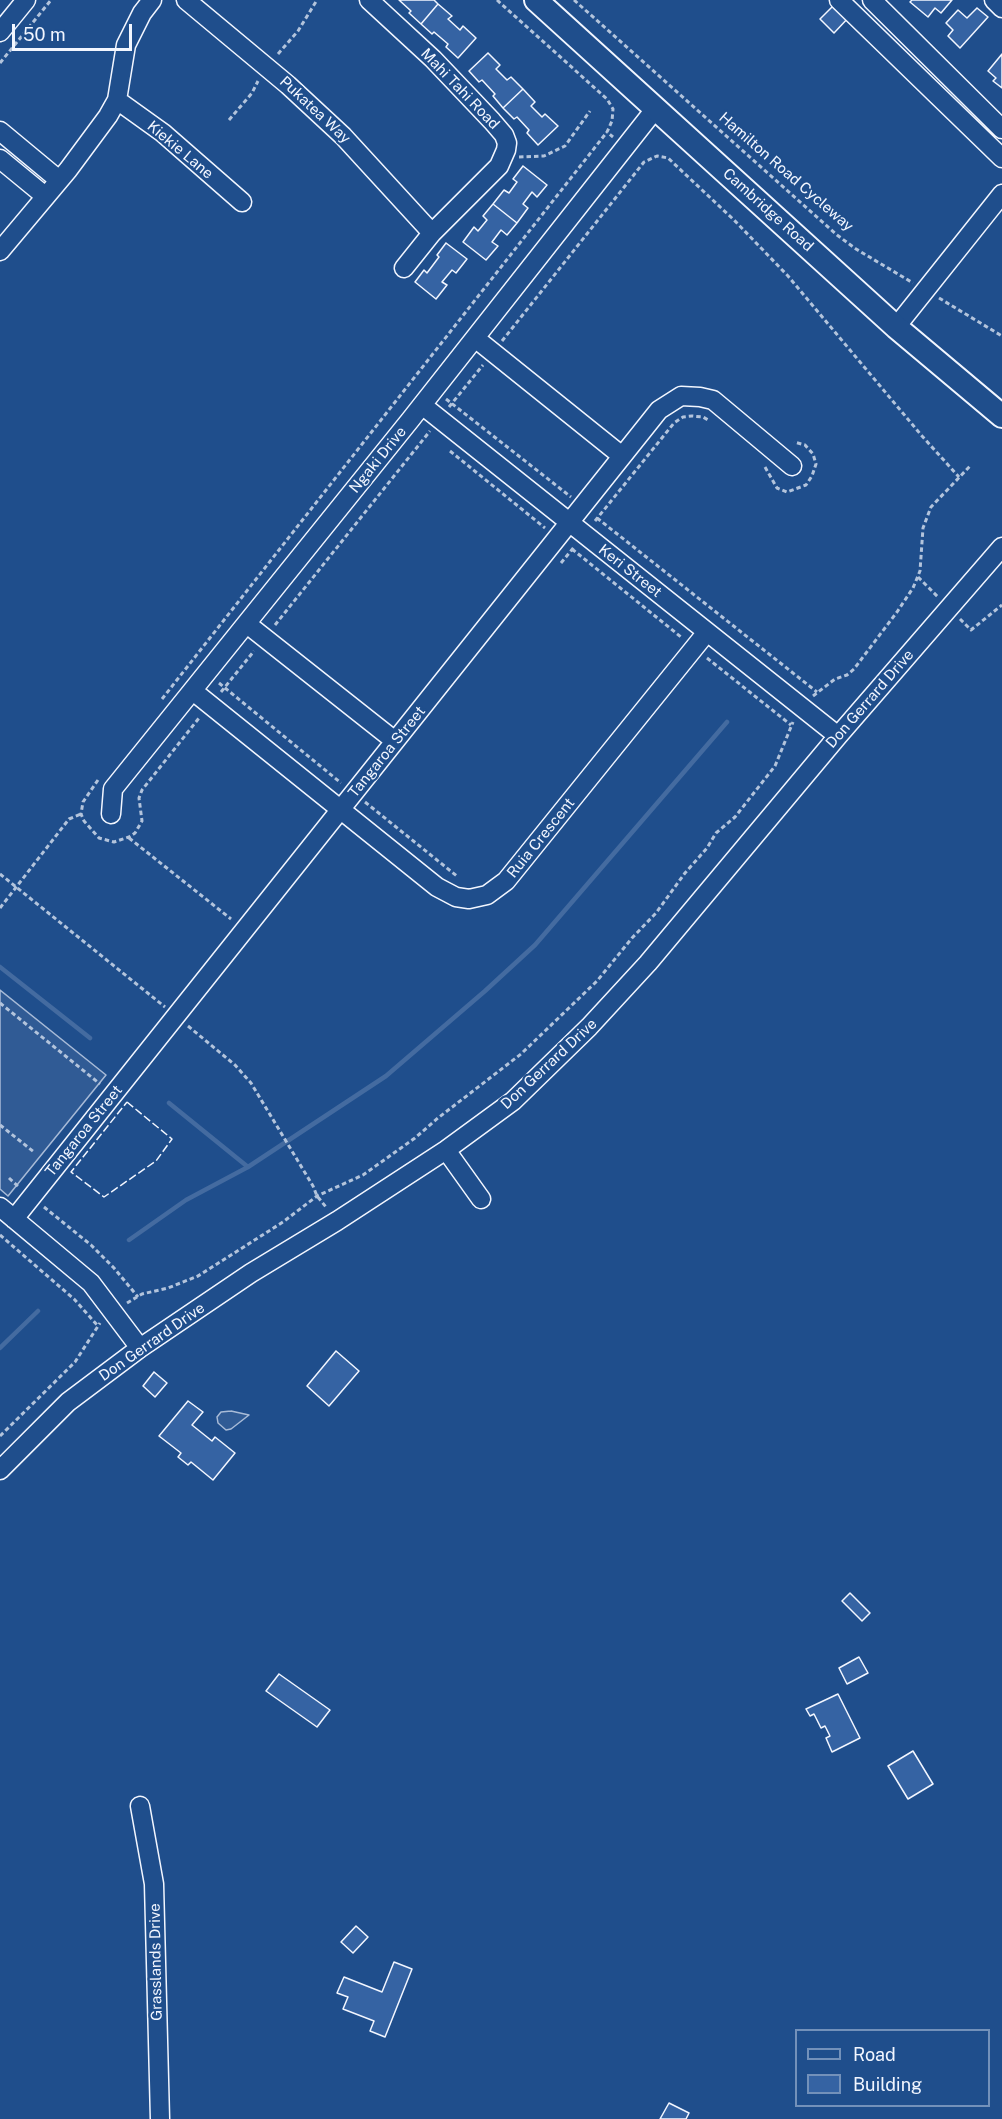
<!DOCTYPE html>
<html>
<head>
<meta charset="utf-8">
<style>
	body { margin:0 }
	#map { position:relative; width:1002px; height:2119px; overflow:hidden; background:#1f4e8c; font-family:"Public Sans",sans-serif }
	canvas { display:block }
	.legend { position:absolute; left:795px; top:2029px; width:195px; height:78px; box-sizing:border-box; background:#1f4e8c; border:2px solid #7391ba; margin:0; padding:8px 10px; list-style:none; font-size:18px; color:#f2f6ff }
	.legend li { display:flex; align-items:center; gap:12px; height:30px }
	.legend b { width:30px; border:2px solid #7391ba }
	.scale { position:absolute; left:12px; top:24px; width:120px; height:27px; box-sizing:border-box; border:3px solid #f2f6ff; border-top:0; padding-left:8px; font-size:18px; line-height:21px; white-space:nowrap; color:#f2f6ff; -webkit-text-stroke:4px #1f4e8c; paint-order:stroke }
</style>
</head>
<body>
<div id="map">
<canvas width="1002" height="2119"></canvas>
<ul class="legend">
<li><b style="height:8px;background:#1f4e8c"></b>Road</li>
<li><b style="height:16px;background:#3563a3"></b>Building</li>
</ul>
<div class="scale">50 m</div>
</div>
<script>
const c = document.querySelector('canvas').getContext('2d');
c.lineJoin = 'round';
function paint(path, color) {
  c.fillStyle = color;
  c.fill(path, 'evenodd');
}
function toPath(rows) {
  const path = new Path2D();
  for (const r of rows) {
    path.moveTo(r[0], r[1]);
    for (let i = 2; i < r.length; i += 2) path.lineTo(r[i], r[i + 1]);
  }
  return path;
}
function trace(path, color, width, dash) {
  c.strokeStyle = color;
  c.lineWidth = width;
  c.lineCap = dash ? 'butt' : 'round';
  c.setLineDash(dash || []);
  c.stroke(path);
}
function drawText(font, color, halo, rows, align = 'center') {
  c.font = font + ' "Public Sans",sans-serif';
  c.lineWidth = 4.5;
  c.setLineDash([]);
  c.textBaseline = 'middle';
  c.strokeStyle = halo;
  c.fillStyle = color;
  for (const [text, x, y, turn = 0] of rows) {
    c.save();
    c.translate(x, y);
    c.rotate((+turn || 0) * Math.PI / 180);
    c.textAlign = isNaN(turn) ? turn : align;
    if (halo) c.strokeText(text, 0, 0);
    c.fillText(text, 0, 0);
    c.restore();
  }
}
const built = toPath([
	[0,990,106,1075,8,1196,0,1189,0,990],
	[231,1411,249,1415,231,1429,226,1430,218,1423,217,1417,221,1412,231,1411]
]);
paint(built, '#305b95');
trace(built, '#a8bbd7', 1.5);
trace(toPath([
	[0,967,90,1038],
	[169,1103,248,1167],
	[129,1240,186,1200,248,1167,386,1076,485,991,535,945,727,722],
	[0,1348,38,1311]
]), '#446ba0', 4.5);
const building = toPath([
	[399,0,434,0,438,4,421,24,409,13,411,11,399,0],
	[912,0,952,0,941,13,935,8,928,17,910,2,912,0],
	[836,3,850,16,834,33,820,19,836,3],
	[438,4,452,16,448,19,460,30,463,26,476,38,458,58,446,47,448,44,434,32,432,34,421,24,438,4],
	[977,8,988,17,960,48,948,36,953,30,946,23,958,10,967,18,977,8],
	[488,53,500,65,496,69,507,80,511,77,523,89,503,108,493,96,495,94,482,80,479,82,469,71,488,53],
	[1002,54,1002,88,993,81,996,78,988,71,1002,54],
	[523,89,535,102,531,106,542,117,545,114,558,126,538,145,527,133,529,130,517,117,514,119,503,108,523,89],
	[523,166,547,185,537,197,532,192,523,204,528,208,517,223,493,204,504,190,509,193,517,182,513,179,523,166],
	[493,204,517,223,507,235,501,230,492,242,498,246,486,260,463,242,474,227,478,231,487,220,483,216,493,204],
	[446,243,467,259,456,273,452,270,442,282,447,285,436,299,415,282,424,270,427,273,439,257,437,255,446,243],
	[336,1351,359,1371,329,1406,307,1386,336,1351],
	[154,1372,167,1383,155,1397,143,1386,154,1372],
	[188,1401,203,1412,192,1425,212,1441,215,1437,235,1453,213,1480,191,1462,188,1465,178,1457,181,1453,159,1436,188,1401],
	[850,1593,870,1613,862,1621,842,1601,850,1593],
	[859,1657,868,1673,847,1684,839,1668,859,1657],
	[279,1674,330,1710,317,1727,266,1691,279,1674],
	[838,1694,860,1738,832,1752,826,1738,830,1736,825,1726,821,1728,814,1714,810,1716,806,1709,838,1694],
	[913,1751,933,1784,908,1799,888,1766,913,1751],
	[356,1926,368,1937,353,1953,341,1942,356,1926],
	[394,1962,412,1969,385,2037,370,2031,374,2021,343,2009,348,1997,337,1993,344,1977,382,1992,394,1962],
	[669,2103,689,2113,686,2119,660,2119,669,2103]
]);
paint(building, '#3563a3');
trace(building, '#f2f6ff', 1.5);
const minor = toPath([
	[186,0,288,85,343,136,432,233],
	[369,0,433,59,492,121,504,135,507,143,506,150,499,166,432,233,404,268],
	[839,0,1002,158],
	[872,0,1002,129],
	[994,0,1002,8],
	[0,32,26,0],
	[117,100,163,133,242,202],
	[0,131,59,180],
	[0,159,45,196],
	[0,251,68,170,108,116,117,100,126,45,142,13,152,0],
	[896,327,1002,194],
	[475,338,622,456],
	[422,405,838,736],
	[247,624,395,741],
	[193,691,437,887,456,897,469,899,487,895,506,881,707,632],
	[111,814,113,789,411,419,656,108],
	[446,1150,481,1199],
	[0,1207,91,1283,140,1348],
	[14,1219,659,410,681,396,700,397,713,400,792,466],
	[0,1470,68,1402,140,1348,251,1273,337,1221,446,1150,513,1101,589,1027,648,963,838,736,1002,547],
	[140,1806,154,1884,160,2119]
]);
const major = toPath([
	[536,0,896,327,1002,416]
]);
trace(minor, '#f2f6ff', 21);
trace(major, '#f2f6ff', 26);
trace(toPath([
	[497,0,607,99,613,109,612,121,607,132,613,137],
	[574,0,837,235,856,249,913,283],
	[278,54,298,31,317,0],
	[0,63,51,0],
	[229,120,252,93,258,81],
	[519,157,544,156,565,146,590,111],
	[939,298,1002,336],
	[502,341,644,162,657,156,668,158,734,220,788,276,922,436,959,477],
	[446,399,571,497],
	[449,407,483,365],
	[450,451,545,528],
	[765,467,777,488,787,492,806,485,812,476,816,464,813,454,805,445,794,442],
	[597,518,817,692],
	[595,521,674,423,683,417,692,416,703,417,710,421],
	[572,549,681,637],
	[561,563,574,547],
	[918,577,938,597],
	[960,619,971,630,1002,605],
	[275,625,430,431],
	[707,658,791,725],
	[219,683,341,783],
	[221,692,254,651],
	[813,696,835,679,847,675,854,669,897,612,913,588,920,571,923,528,931,507,971,465],
	[162,699,607,132],
	[98,780,83,802,81,814,84,821,99,838,114,842,129,837,135,833,142,821,139,798,142,790,199,718],
	[365,802,458,877],
	[129,838,231,919],
	[0,874,165,1007],
	[0,908,69,819,81,814],
	[0,1003,100,1084],
	[188,1026,235,1065,251,1083,313,1186,317,1196,326,1207],
	[0,1125,34,1152],
	[9,1178,20,1188],
	[44,1207,91,1245,114,1268,138,1297],
	[0,1235,74,1299,98,1326],
	[127,1303,142,1294,168,1288,198,1276,283,1222,317,1196,363,1175,415,1138,438,1118,521,1054,597,981,632,938,656,913,685,873,707,848,716,833,735,817,775,766,793,722],
	[0,1436,75,1362,100,1323]
]), '#b3c4dc', 3, [4.5, 3]);
trace(minor, '#1f4e8c', 18);
trace(major, '#1f4e8c', 22);
trace(toPath([
	[127,1102,172,1139,156,1161,104,1197,71,1172,127,1102]
]), '#f2f6ff', 1.5, [8, 3]);
drawText('15px', '#f2f6ff', '#1f4e8c', [
	["Mahi Tahi Road",460,89,46],
	["Pukatea Way",315,110,43],
	["Kiekie Lane",180,150,40],
	["Hamilton Road Cycleway",786,172,41],
	["Cambridge Road",768,210,42],
	["Ngaki Drive",378,460,-51],
	["Keri Street",630,571,38],
	["Don Gerrard Drive",870,699,-49],
	["Tangaroa Street",387,752,-51],
	["Ruia Crescent",541,838,-51],
	["Don Gerrard Drive",549,1064,-43],
	["Tangaroa Street",84,1131,-51],
	["Don Gerrard Drive",152,1342,-35],
	["Grasslands Drive",156,1962,-91]
]);
</script>
</body>
</html>
